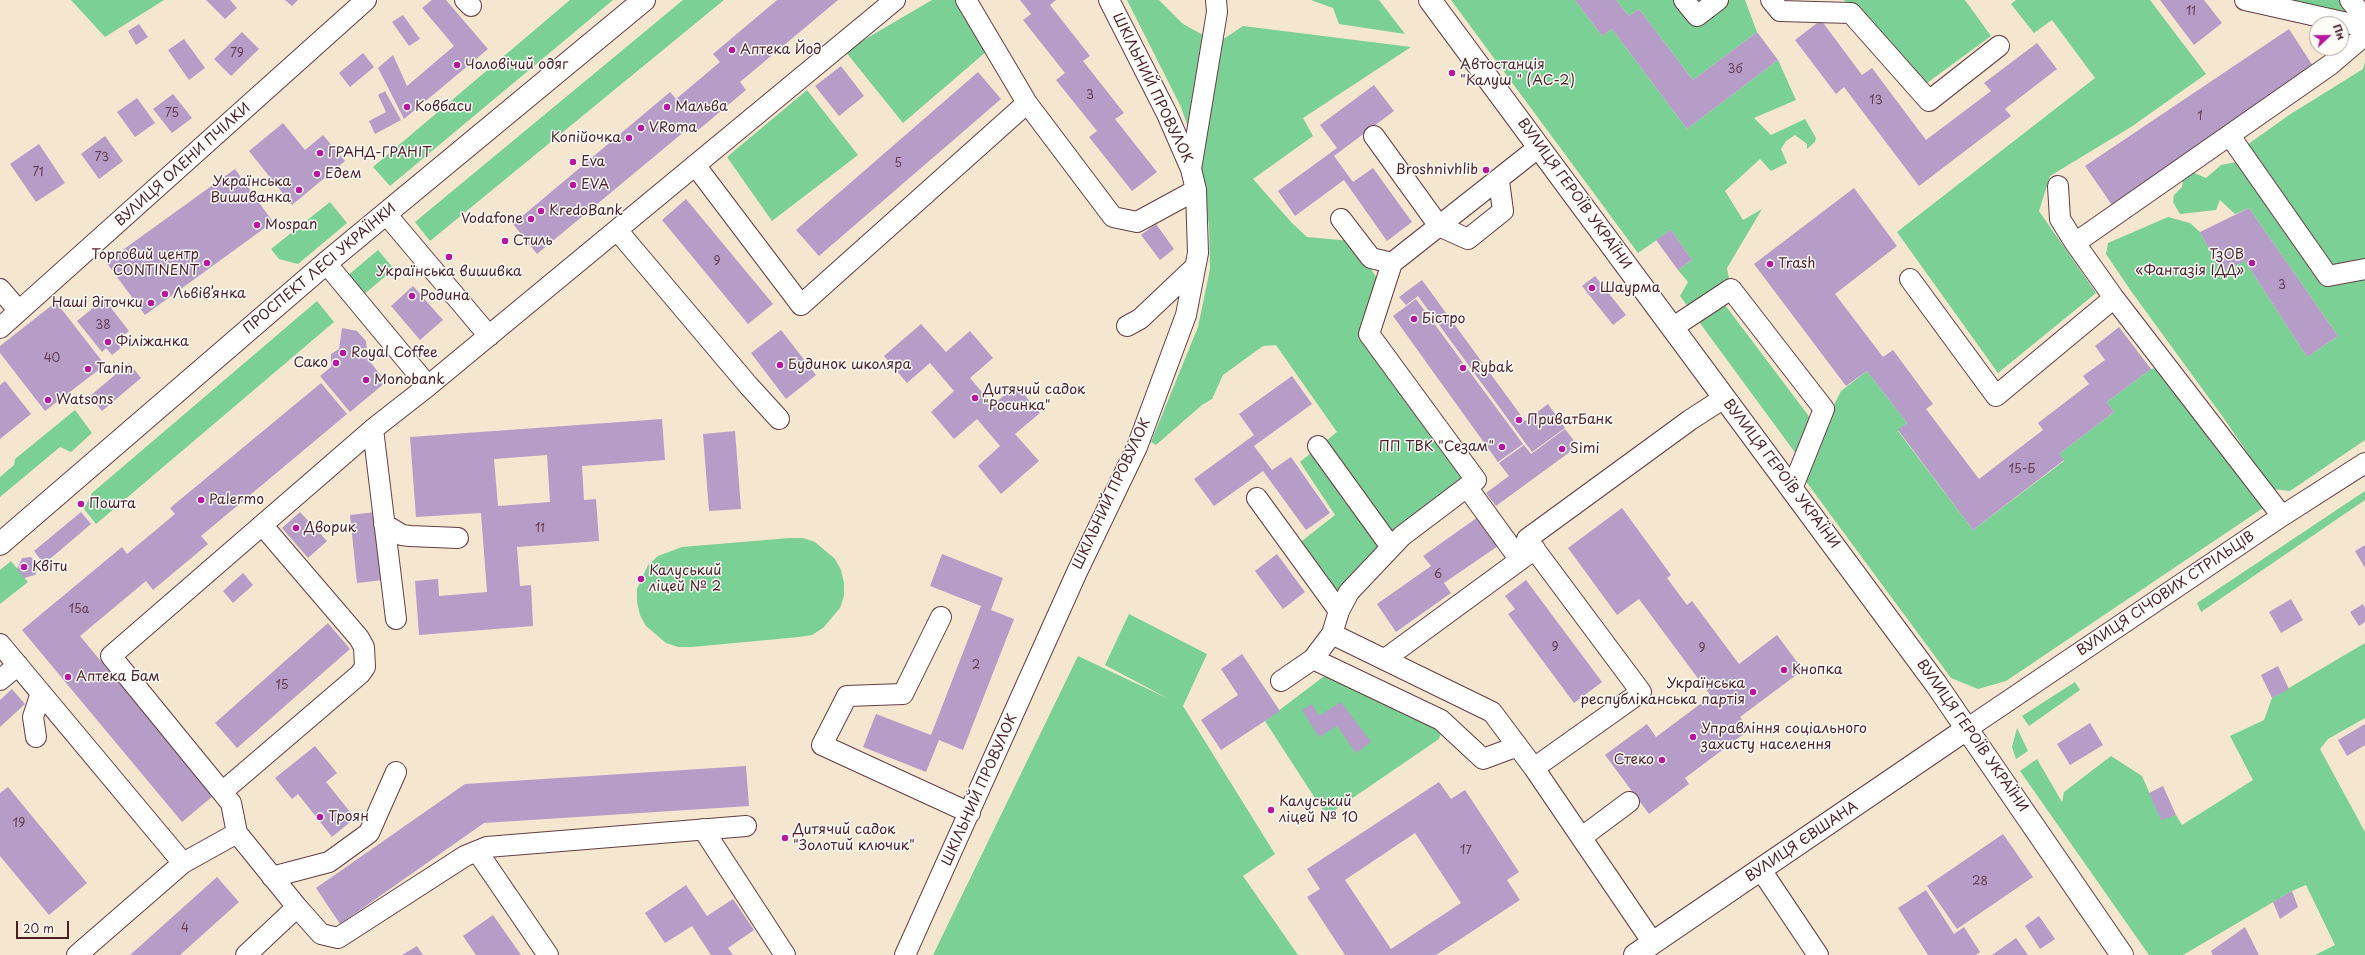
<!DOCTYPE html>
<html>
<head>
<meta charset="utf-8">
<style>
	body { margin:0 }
	#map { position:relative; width:2365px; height:955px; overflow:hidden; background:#f5e6cf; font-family:"Playpen Sans",sans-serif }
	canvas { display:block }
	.north { position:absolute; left:2309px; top:16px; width:40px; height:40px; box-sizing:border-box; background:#fdfcf7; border:1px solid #b5a4a5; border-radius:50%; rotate:68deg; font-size:11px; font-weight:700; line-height:16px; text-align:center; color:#4a1f2b }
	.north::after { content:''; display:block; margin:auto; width:14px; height:18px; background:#b5179e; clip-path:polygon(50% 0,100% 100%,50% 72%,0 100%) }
	.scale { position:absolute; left:16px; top:921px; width:53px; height:18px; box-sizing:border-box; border:2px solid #4a1f2b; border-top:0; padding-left:5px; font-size:12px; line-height:14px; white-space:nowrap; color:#4a1f2b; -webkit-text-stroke:3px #fdfcf7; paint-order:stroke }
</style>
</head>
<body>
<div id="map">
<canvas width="2365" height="955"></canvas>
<div class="north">Пн</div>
<div class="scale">20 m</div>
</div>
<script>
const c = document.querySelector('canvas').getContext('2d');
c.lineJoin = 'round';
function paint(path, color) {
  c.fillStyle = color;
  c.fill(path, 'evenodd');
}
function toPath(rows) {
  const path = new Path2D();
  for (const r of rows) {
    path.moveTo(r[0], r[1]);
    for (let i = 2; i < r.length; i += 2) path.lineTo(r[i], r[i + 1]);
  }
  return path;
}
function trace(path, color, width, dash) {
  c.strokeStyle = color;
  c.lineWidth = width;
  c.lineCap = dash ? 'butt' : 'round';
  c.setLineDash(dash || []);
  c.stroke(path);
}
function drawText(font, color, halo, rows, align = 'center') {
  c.font = font + ' "Playpen Sans",sans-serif';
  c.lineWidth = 3;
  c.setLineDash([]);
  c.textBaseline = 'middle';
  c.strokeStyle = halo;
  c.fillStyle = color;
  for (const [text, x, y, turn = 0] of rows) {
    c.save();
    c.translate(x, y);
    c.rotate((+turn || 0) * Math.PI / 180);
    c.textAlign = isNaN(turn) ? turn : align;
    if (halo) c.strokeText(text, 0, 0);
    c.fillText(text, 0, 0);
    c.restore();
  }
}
paint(toPath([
	[71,0,164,0,105,37],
	[570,0,613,0,390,186,373,167],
	[683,0,724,0,430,241,415,222],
	[932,0,957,0,987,51,903,123,845,51],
	[1127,0,1159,0,1183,24,1203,35,1189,130,1181,107],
	[1311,0,1379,0,1405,34,1339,24,1333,8],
	[1451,0,1575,0,1602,36,1612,29,1687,129,1778,60,1796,100,1754,118,1771,135,1805,119,1816,138,1815,142,1807,149,1807,144,1795,135,1786,141,1781,149,1787,163,1771,171,1760,159,1725,191,1743,220,1762,209,1727,268,1730,284,1719,297,1811,419,1831,411,1841,391,1867,371,1907,423,1898,431,1973,530,2064,461,2059,454,2114,412,2107,402,2151,369,2167,367,2272,502,2006,681,1978,689,1951,678,1799,472,1802,462,1680,296,1688,282,1678,270,1692,260,1671,230,1638,253],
	[1616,0,1745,0,1757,32,1693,80,1639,9,1629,16],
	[1843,0,1965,0,1991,36,1927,83,1861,10],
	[2016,0,2150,0,2206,74,2131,127,2050,176,2039,211,2096,293,1998,373,1897,232,2095,78,2052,20,2034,33,2011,4],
	[2245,0,2350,0,2365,18],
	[1243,26,1411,47,1303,118,1313,136,1253,179,1292,223,1307,237,1351,241,1377,278,1361,338,1462,474,1454,496,1349,592,1329,597,1293,548,1335,515,1300,462,1337,432,1276,345,1263,346,1223,375,1212,399,1202,405,1156,445,1151,442,1198,327,1210,269,1209,225,1199,170,1222,40],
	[2365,61,2365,440,2290,491,2272,489,2225,420,2131,291,2106,254,2108,243,2168,217,2190,223,2200,232,2221,272,2245,261,2307,357,2338,336,2249,208,2235,214,2220,200,2216,210,2180,214,2173,202,2174,195,2182,187,2183,178,2190,171,2206,178,2221,165,2246,160,2240,150,2289,115,2363,69],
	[807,90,858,155,772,221,727,157],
	[330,202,347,223,298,264,279,259,271,249],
	[378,250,394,269,362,296,346,277],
	[317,301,334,322,96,524,84,509,92,493],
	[75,410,92,433,71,452,60,447,0,497,0,477,14,465,15,459],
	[2365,491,2365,500,2201,612,2197,603],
	[790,538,803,538,815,542,835,559,841,570,844,583,844,596,840,608,823,628,812,635,799,637,692,647,678,647,666,643,646,626,640,615,637,602,637,589,648,565,658,556,682,547],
	[11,561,28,582,0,604,0,570],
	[1129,614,1207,654,1183,706,1275,854,1243,876,1298,955,933,955,1078,656,1169,699,1105,665],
	[2365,643,2365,718,2328,739,2320,749,2365,832,2365,955,2315,955,2335,945,2306,885,2292,891,2183,955,2149,955,2020,771,2037,759,2062,802,2064,792,2111,756,2142,776,2161,819,2176,815,2182,825,2253,780,2230,736,2264,720,2272,698],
	[1330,676,1437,726,1441,733,1439,739,1335,810,1329,812,1322,809,1265,721,1323,677],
	[2075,682,2080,690,2029,726,2022,716],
	[2017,728,2028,751,2016,759,2012,747]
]), '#7ad095');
paint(toPath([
	[206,0,230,0,237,8,225,19],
	[285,0,298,0,292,6],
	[432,0,446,0,488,49,404,119,378,68,393,55,407,86,454,46,422,8],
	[777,0,838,0,740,82,746,90,696,132,691,126,537,254,513,224,670,92,676,99,720,62,713,54],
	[1020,0,1056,0,1050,5,1090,56,1083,61,1124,113,1115,119,1157,172,1132,191,1089,137,1097,131,1056,80,1065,73,1023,20,1031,14],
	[1575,0,1616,0,1629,16,1639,9,1693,80,1757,32,1778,60,1687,129,1612,29,1602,36],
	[2160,0,2204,0,2222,23,2194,45],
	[403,15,420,39,409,46,392,22],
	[1821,20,1862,75,1872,68,1926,140,1991,91,1984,83,2037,43,2057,69,2005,109,2011,116,1919,186,1844,87,1836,94,1795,40],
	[139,24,148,37,136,45,128,31],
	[2289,29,2315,69,2112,205,2085,166],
	[242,32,259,49,231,76,214,59],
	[184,39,205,68,189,80,168,50],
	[363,53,374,67,350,87,339,73],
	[841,66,864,96,839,116,815,86],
	[978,72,1001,99,819,256,796,230],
	[1374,85,1394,111,1334,156,1353,182,1373,168,1412,222,1387,241,1344,180,1295,216,1278,191,1337,148,1320,125],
	[385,91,401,120,375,134,369,121,386,112,378,95],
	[173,94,192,118,172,133,153,109],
	[137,98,155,123,135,137,117,112],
	[283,123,305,150,323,135,345,161,292,205,249,151],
	[105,136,123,161,99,179,81,154],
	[39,144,65,183,36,202,10,164],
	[235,169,273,222,145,315,106,262],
	[1854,188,1897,246,1835,294,1883,357,1893,350,1933,404,1926,409,1979,479,2043,430,2038,423,2089,384,2083,376,2105,360,2095,346,2119,327,2151,369,2107,402,2114,412,2059,454,2064,460,1973,530,1898,430,1907,423,1867,371,1846,386,1754,264],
	[686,199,773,304,748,324,662,220],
	[2249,208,2338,336,2307,357,2245,261,2221,272,2200,232],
	[1156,224,1174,249,1160,260,1141,235],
	[1671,230,1692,260,1678,270,1656,240],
	[1595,276,1626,315,1613,325,1582,286],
	[1422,280,1525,421,1548,404,1565,428,1532,452,1418,296,1406,305,1399,297],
	[413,286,443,320,420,340,391,306],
	[104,299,129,331,116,341,121,348,112,355,106,348,102,352,77,321],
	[1416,299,1523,444,1498,462,1393,316],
	[56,302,105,365,45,411,0,353,0,346],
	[921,324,946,352,970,331,993,358,970,378,993,405,1016,385,1040,413,1015,434,1039,461,1001,494,978,466,1000,446,977,419,954,439,931,412,954,391,930,363,907,383,884,356],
	[342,328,357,331,366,341,368,359,386,382,350,412,320,376,331,367,331,354,339,349],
	[781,330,816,375,786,399,751,353],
	[129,363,141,378,102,411,90,396],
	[1292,376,1312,404,1254,446,1272,470,1291,457,1330,513,1306,530,1263,471,1214,506,1194,479,1254,435,1239,414],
	[5,381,31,414,0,439,0,385],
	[321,383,347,414,201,536,208,544,153,590,146,581,80,636,213,796,182,822,22,630,122,547,127,554,175,514,170,508],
	[662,419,665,460,582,466,584,500,596,499,599,541,517,547,520,586,531,585,533,626,419,635,415,581,438,579,439,596,487,592,481,513,416,517,410,437],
	[547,455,550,502,498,506,494,459],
	[1565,429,1578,446,1496,506,1486,493,1509,476,1499,463,1524,445,1531,454],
	[735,431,741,509,709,511,703,434],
	[1622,508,1671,575,1667,578,1687,605,1692,601,1739,664,1777,635,1803,670,1740,717,1749,730,1685,778,1689,784,1649,814,1605,755,1647,724,1656,737,1711,696,1639,599,1617,615,1568,548],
	[81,512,91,524,44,564,34,551],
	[300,512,327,541,308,558,282,528],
	[376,512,383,580,357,583,350,515],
	[1478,517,1498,546,1444,583,1451,593,1396,632,1377,604,1431,566,1423,556],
	[2365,545,2365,568,2355,551],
	[942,554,1003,578,991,610,1014,619,963,750,939,740,926,772,863,747,876,714,931,735,981,606,930,586],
	[1277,554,1305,592,1283,609,1255,571],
	[31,557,38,566,35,575,24,578,17,569,22,558],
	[243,573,253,585,233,603,223,591],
	[1526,580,1602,682,1574,703,1508,614,1515,609,1505,596],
	[2291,599,2303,620,2281,633,2269,612],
	[2363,604,2365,608,2365,622,2359,626,2350,612],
	[328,623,350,649,237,748,215,723],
	[1242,654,1280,711,1221,750,1201,720,1238,695,1221,669],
	[2278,666,2289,689,2272,698,2261,675],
	[12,689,25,704,0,727,0,700],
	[1341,702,1371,742,1356,753,1337,726,1319,737,1302,710,1312,704,1319,716],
	[2090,723,2103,745,2070,765,2057,744],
	[2365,724,2365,745,2347,756,2338,740],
	[315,746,337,773,326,782,355,818,332,837,298,794,292,799,275,778],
	[746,766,749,806,484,823,340,924,316,888,465,784],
	[1439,782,1451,799,1465,790,1519,872,1507,880,1520,900,1436,955,1345,955,1307,897,1320,889,1307,869],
	[1415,833,1461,903,1391,949,1345,880],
	[2163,786,2176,815,2161,820,2149,793],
	[8,787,87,883,49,915,0,856,0,793],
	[2003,834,2033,877,1957,929,1927,886],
	[217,877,239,902,180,955,130,955],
	[686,885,707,916,733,899,754,930,728,948,733,955,711,955,692,926,665,943,645,913],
	[1926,890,1954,934,1964,927,1980,952,1976,955,1928,955,1898,908],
	[2292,891,2298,907,2280,919,2273,902],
	[493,915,521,955,476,955,463,936],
	[2039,916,2055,939,2040,949,2025,926],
	[2245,927,2259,955,2213,955,2211,951],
	[2016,938,2028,955,1992,955],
	[417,946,423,955,402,955]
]), '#b59dc8');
const minor = toPath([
	[465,0,471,6],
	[966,0,1027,103,1113,217,1137,222,1196,190],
	[1684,0,1697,16,1718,0],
	[1771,0,1780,11,1851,13,1929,101,1999,46],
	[2245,0,2365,27],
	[2350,0,2365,18],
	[1374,136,1439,226,1468,239,1503,211,1499,181],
	[2230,136,2328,276,2365,269],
	[695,165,801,305,1027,103],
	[1191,169,1217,12,1216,0],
	[2058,186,2060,219,2075,243,2114,298,2282,516],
	[386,214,489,336],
	[1341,219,1371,258,1392,263],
	[617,230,748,385,779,419],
	[2075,243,2330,65,2365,35],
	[326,263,428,386],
	[1910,279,1996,396,2114,298],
	[0,289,19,311],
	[1127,326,1140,319,1195,267],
	[0,328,366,0],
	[1672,328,1731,289,1824,409,1792,489],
	[373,429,396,619],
	[1318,446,1391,547],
	[1467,487,1520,560],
	[1257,498,1339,611],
	[384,524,402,535,410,536,458,538],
	[941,617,903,694,847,696,822,745,970,813],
	[1332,634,1492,712,1534,768,1653,943],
	[0,644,183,863,237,833,297,907,246,955],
	[1313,659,1332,634,1339,611,1349,592,1402,536,1476,480,1369,334,1392,263,1539,147],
	[1385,659,1535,549],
	[0,680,18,665],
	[1281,681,1313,659,1441,720,1483,759,1518,746],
	[1968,728,2282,516,2365,463],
	[36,737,33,717,41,693],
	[1534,768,1641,692,1527,539,1690,420,1724,398],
	[222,792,360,674,365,667,364,647,359,638,263,526],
	[703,829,785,955],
	[237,833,231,803,111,656,373,429,428,386,895,0],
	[1582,837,1629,802],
	[477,851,548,955],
	[1761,870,1818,955],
	[272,877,329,862,369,833,396,772],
	[297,907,321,934,338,938,465,856,487,847,746,826],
	[77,955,183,863],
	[905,955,1077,572,1137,447,1186,315,1198,253,1196,190,1191,169,1167,114,1109,0]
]);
const major = toPath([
	[1430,0,1936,684,2122,955],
	[0,544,326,263,644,0],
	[1635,955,1968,728]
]);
trace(minor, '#643d44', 22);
trace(major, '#643d44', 24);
trace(minor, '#fff', 20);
trace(major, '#fff', 22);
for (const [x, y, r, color] of [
	[732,50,4,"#b5179e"],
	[457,65,4,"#b5179e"],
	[1452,73,4,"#b5179e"],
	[407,107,4,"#b5179e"],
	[667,107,4,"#b5179e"],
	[641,128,4,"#b5179e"],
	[629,138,4,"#b5179e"],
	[320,153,4,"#b5179e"],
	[573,162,4,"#b5179e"],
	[1486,170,4,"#b5179e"],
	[317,174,4,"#b5179e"],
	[573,185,4,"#b5179e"],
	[299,190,4,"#b5179e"],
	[541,211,4,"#b5179e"],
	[531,219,4,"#b5179e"],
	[257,225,4,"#b5179e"],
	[505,241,4,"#b5179e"],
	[449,257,4,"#b5179e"],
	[207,263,4,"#b5179e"],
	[2252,263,4,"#b5179e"],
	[1770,264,4,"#b5179e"],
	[1592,288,4,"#b5179e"],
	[165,294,4,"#b5179e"],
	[412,296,4,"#b5179e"],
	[151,303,4,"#b5179e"],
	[1414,319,4,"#b5179e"],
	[108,342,4,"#b5179e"],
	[343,353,4,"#b5179e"],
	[336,363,4,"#b5179e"],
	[780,365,4,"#b5179e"],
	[1463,368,4,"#b5179e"],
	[88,369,4,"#b5179e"],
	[366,380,4,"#b5179e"],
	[975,398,4,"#b5179e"],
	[48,400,4,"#b5179e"],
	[1519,420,4,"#b5179e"],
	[1502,447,4,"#b5179e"],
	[1562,449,4,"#b5179e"],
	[201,500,4,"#b5179e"],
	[81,504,4,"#b5179e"],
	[296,528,4,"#b5179e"],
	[24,567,4,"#b5179e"],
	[641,579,4,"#b5179e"],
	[1784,670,4,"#b5179e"],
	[68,677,4,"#b5179e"],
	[1753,692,4,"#b5179e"],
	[1693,737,4,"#b5179e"],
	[1662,760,4,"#b5179e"],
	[1271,810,4,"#b5179e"],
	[320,817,4,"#b5179e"],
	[785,838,4,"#b5179e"]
]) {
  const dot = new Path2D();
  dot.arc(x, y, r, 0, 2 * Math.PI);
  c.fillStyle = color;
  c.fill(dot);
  trace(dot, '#fdfcf7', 1.5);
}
drawText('12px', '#653e52', null, [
	["11",2191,12],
	["79",237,54],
	["3б",1735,70],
	["3",1090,96],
	["13",1876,101],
	["75",172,114],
	["1",2200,117],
	["73",102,158],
	["5",898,164],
	["71",38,173],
	["9",717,262],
	["3",2282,286],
	["38",103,326],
	["40",52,359],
	["15-Б",2022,470],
	["11",540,529],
	["6",1438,575],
	["15а",79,610],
	["9",1555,648],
	["9",1702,649],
	["2",976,666],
	["15",282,686],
	["19",19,824],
	["17",1466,851],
	["28",1980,882],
	["4",185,929]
]);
drawText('14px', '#4a1f2b', '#fdfcf7', [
	["Аптека Йод",740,50],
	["Чоловічий одяг",465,65],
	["Автостанція",1460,65],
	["\"Калуш \" (АС-2)",1460,81],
	["Ковбаси",415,107],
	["Мальва",675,107],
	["VRoma",649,128],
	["Копійочка",621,138,"right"],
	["ГРАНД-ГРАНІТ",328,153],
	["Eva",581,162],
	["Broshnivhlib",1478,170,"right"],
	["Едем",325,174],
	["Українська",291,182,"right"],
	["Вишиванка",291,198,"right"],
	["ЕVA",581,185],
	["KredoBank",549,211],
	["Vodafone",523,219,"right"],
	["Mospan",265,225],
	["Стиль",513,241],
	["Торговий центр",199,255,"right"],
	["CONTINENT",199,271,"right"],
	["ТзОВ",2244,255,"right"],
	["«Фантазія ІДД»",2244,271,"right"],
	["Trash",1778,264],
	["Українська вишивка",449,272,"center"],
	["Шаурма",1600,288],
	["Львів’янка",173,294],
	["Родина",420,296],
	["Наші діточки",143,303,"right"],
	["Бістро",1422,319],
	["Філіжанка",116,342],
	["Royal Coffee",351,353],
	["Сако",328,363,"right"],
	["Будинок школяра",788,365],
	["Rybak",1471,368],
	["Tanin",96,369],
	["Monobank",374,380],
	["Дитячий садок",983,390],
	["\"Росинка\"",983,406],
	["Watsons",56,400],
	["ПриватБанк",1527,420],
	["ПП ТВК \"Сезам\"",1494,447,"right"],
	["Simi",1570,449],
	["Palermo",209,500],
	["Пошта",89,504],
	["Дворик",304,528],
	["Квіти",32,567],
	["Калуський",649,571],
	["ліцей № 2",649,587],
	["Кнопка",1792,670],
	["Аптека Бам",76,677],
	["Українська",1745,684,"right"],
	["республіканська партія",1745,700,"right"],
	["Управління соціального",1701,729],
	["захисту населення",1701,745],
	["Стеко",1654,760,"right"],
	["Калуський",1279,802],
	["ліцей № 10",1279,818],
	["Троян",328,817],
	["Дитячий садок",793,830],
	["\"Золотий ключик\"",793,846]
], 'left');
drawText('14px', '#4a1f2b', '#fdfcf7', [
	["ШКІЛЬНИЙ ПРОВУЛОК",1152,88,64],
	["ВУЛИЦЯ ОЛЕНИ ПЧІЛКИ",183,165,-42],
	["ВУЛИЦЯ ГЕРОЇВ УКРАЇНИ",1574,194,54],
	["ПРОСПЕКТ ЛЕСІ УКРАЇНКИ",320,269,-40],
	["ВУЛИЦЯ ГЕРОЇВ УКРАЇНИ",1781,474,53],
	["ШКІЛЬНИЙ ПРОВУЛОК",1112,494,-65],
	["ВУЛИЦЯ СІЧОВИХ СТРІЛЬЦІВ",2166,594,-34],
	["ВУЛИЦЯ ГЕРОЇВ УКРАЇНИ",1972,736,55],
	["ШКІЛЬНИЙ ПРОВУЛОК",980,790,-66],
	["ВУЛИЦЯ ЄВШАНА",1802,842,-34]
]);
</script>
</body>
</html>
